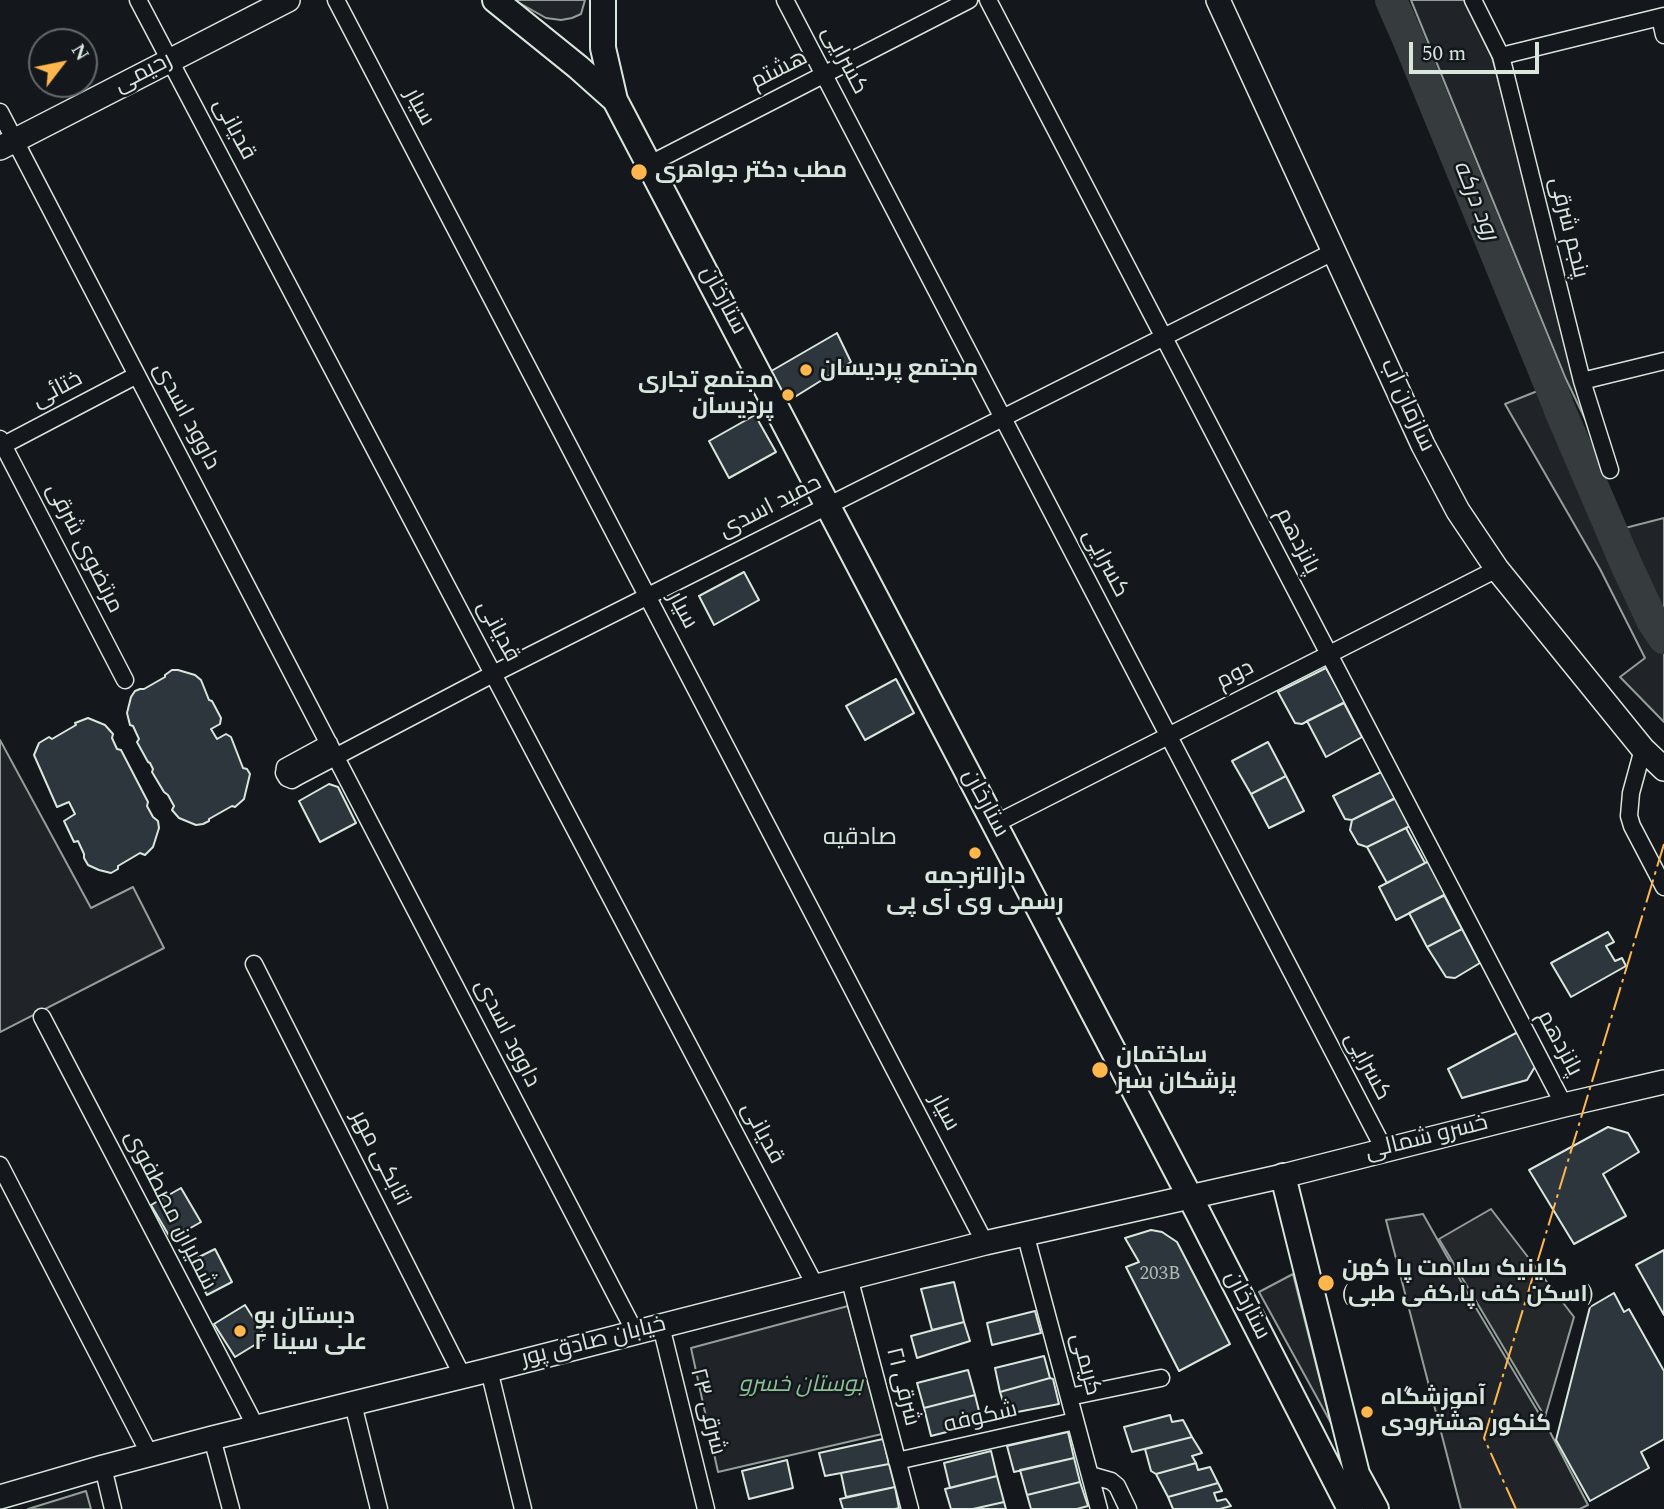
<!DOCTYPE html>
<html>
<head>
<meta charset="utf-8">
<style>
	body { margin:0 }
	#map { position:relative; width:1664px; height:1509px; overflow:hidden; background:#14181c; font-family:Spectral,serif }
	canvas { display:block }
	.north { position:absolute; left:28px; top:28px; width:70px; height:70px; box-sizing:border-box; background:#14181c; border:2px solid #626a69; border-radius:50%; rotate:58deg; font-size:19px; font-weight:700; line-height:28px; text-align:center; color:#d8e6dc }
	.north::after { content:''; display:block; margin:auto; width:24px; height:32px; background:#ffb74d; clip-path:polygon(50% 0,100% 100%,50% 72%,0 100%) }
	.scale { position:absolute; left:1409px; top:42px; width:130px; height:32px; box-sizing:border-box; border:4px solid #d8e6dc; border-top:0; padding-left:9px; font-size:21px; line-height:24px; white-space:nowrap; color:#d8e6dc; -webkit-text-stroke:5px #14181c; paint-order:stroke }
</style>
</head>
<body>
<div id="map">
<canvas width="1664" height="1509"></canvas>
<div class="north">N</div>
<div class="scale">50 m</div>
</div>
<script>
const c = document.querySelector('canvas').getContext('2d');
c.lineJoin = 'round';
function paint(path, color) {
  c.fillStyle = color;
  c.fill(path, 'evenodd');
}
function toPath(rows) {
  const path = new Path2D();
  for (const r of rows) {
    path.moveTo(r[0], r[1]);
    for (let i = 2; i < r.length; i += 2) path.lineTo(r[i], r[i + 1]);
  }
  return path;
}
function trace(path, color, width, dash) {
  c.strokeStyle = color;
  c.lineWidth = width;
  c.lineCap = dash ? 'butt' : 'round';
  c.setLineDash(dash || []);
  c.stroke(path);
}
function drawText(font, color, halo, rows, align = 'center') {
  c.font = font + ' Spectral,Cairo,serif';
  c.lineWidth = 5;
  c.setLineDash([]);
  c.textBaseline = 'middle';
  c.strokeStyle = halo;
  c.fillStyle = color;
  for (const [text, x, y, turn = 0] of rows) {
    c.save();
    c.translate(x, y);
    c.rotate((+turn || 0) * Math.PI / 180);
    c.textAlign = isNaN(turn) ? turn : align;
    if (halo) c.strokeText(text, 0, 0);
    c.fillText(text, 0, 0);
    c.restore();
  }
}
const green = toPath([
	[514,0,585,0,581,14,572,18,561,20,546,18,514,0],
	[1411,0,1464,0,1492,57,1596,442,1565,377,1411,0],
	[1545,388,1643,615,1664,645,1664,722,1620,677,1645,658,1600,569,1505,404,1545,388],
	[1664,518,1664,622,1625,528,1664,518],
	[0,740,91,908,133,887,164,948,0,1032,0,740],
	[1423,1214,1476,1308,1550,1432,1588,1505,1580,1509,1461,1509,1386,1220,1423,1214],
	[1293,1274,1331,1423,1259,1292,1293,1274],
	[848,1306,882,1434,718,1472,691,1348,848,1306],
	[86,1491,91,1509,28,1509,86,1491]
]);
paint(green, '#202428');
trace(green, '#939e99', 2);
const parking = toPath([
	[1491,1209,1574,1317,1545,1417,1439,1239,1491,1209]
]);
paint(parking, '#24282b');
trace(parking, '#939e99', 2);
trace(toPath([
	[1391,0,1406,34,1557,402],
	[1559,408,1626,564,1652,620,1664,638]
]), '#363b3e', 32);
const building = toPath([
	[837,333,851,362,777,408,761,377,837,333],
	[755,415,776,452,729,478,709,441,755,415],
	[744,572,759,600,714,625,699,596,744,572],
	[1326,668,1345,702,1302,724,1295,723,1278,692,1326,668],
	[172,670,178,670,195,675,201,680,209,700,212,701,221,718,220,724,211,729,217,739,226,734,231,737,243,768,247,769,250,774,244,799,235,807,232,806,209,819,209,821,203,824,196,825,179,818,172,810,174,806,168,795,164,792,152,772,153,769,150,763,148,762,137,742,139,739,133,726,130,725,127,713,131,697,135,691,140,689,144,689,165,677,165,675,172,670],
	[896,679,914,713,865,740,846,706,896,679],
	[1344,703,1362,737,1326,757,1307,721,1344,703],
	[88,718,105,725,113,734,112,738,117,749,121,750,148,802,147,806,153,817,158,821,159,828,153,847,145,855,140,853,118,866,118,869,111,873,99,870,88,865,84,858,84,854,78,841,74,842,64,821,75,814,69,802,57,807,34,755,39,743,49,737,52,739,76,725,75,723,88,718],
	[1268,742,1286,776,1251,794,1232,761,1268,742],
	[1383,771,1396,798,1352,820,1345,819,1333,796,1383,771],
	[1286,776,1304,811,1269,828,1251,794,1286,776],
	[329,784,338,787,356,823,320,842,299,801,329,784],
	[1395,798,1410,826,1367,847,1358,844,1350,830,1352,820,1395,798],
	[1406,828,1425,863,1387,883,1367,847,1406,828],
	[1429,861,1447,894,1396,920,1379,887,1429,861],
	[1444,895,1462,929,1427,947,1409,913,1444,895],
	[1462,929,1480,963,1455,978,1446,977,1427,947,1462,929],
	[1608,932,1614,942,1606,946,1615,961,1622,958,1626,966,1571,997,1551,963,1608,932],
	[1518,1032,1536,1065,1527,1080,1462,1098,1448,1069,1518,1032],
	[1608,1127,1628,1133,1639,1152,1603,1174,1626,1216,1574,1244,1529,1170,1608,1127],
	[181,1188,201,1222,171,1239,151,1205,181,1188],
	[1151,1230,1162,1232,1177,1242,1230,1344,1179,1371,1126,1267,1139,1262,1125,1238,1151,1230],
	[215,1249,232,1282,207,1295,189,1262,215,1249],
	[1664,1250,1664,1315,1636,1265,1664,1250],
	[954,1282,964,1322,932,1330,921,1289,954,1282],
	[1614,1293,1624,1312,1629,1309,1664,1371,1664,1439,1641,1452,1649,1468,1590,1501,1556,1440,1590,1307,1614,1293],
	[245,1305,266,1338,235,1357,214,1324,245,1305],
	[1035,1311,1041,1333,992,1345,987,1323,1035,1311],
	[964,1322,970,1341,917,1358,911,1336,964,1322],
	[1044,1356,1050,1378,1000,1392,995,1368,1044,1356],
	[968,1370,975,1395,924,1408,917,1383,968,1370],
	[1050,1378,1053,1379,1059,1404,1007,1414,1000,1392,1050,1378],
	[975,1395,982,1423,931,1436,924,1408,975,1395],
	[1170,1415,1172,1422,1183,1420,1192,1437,1132,1452,1124,1427,1170,1415],
	[1068,1432,1074,1458,1014,1472,1007,1446,1068,1432],
	[1192,1437,1202,1453,1192,1456,1196,1463,1156,1474,1151,1471,1145,1449,1192,1437],
	[883,1439,889,1464,825,1476,819,1453,883,1439],
	[991,1451,997,1476,950,1488,944,1463,991,1451],
	[1074,1458,1080,1482,1027,1495,1020,1470,1074,1458],
	[787,1460,793,1488,749,1499,742,1471,787,1460],
	[1196,1463,1198,1470,1210,1467,1218,1483,1168,1497,1156,1474,1196,1463],
	[889,1464,895,1487,846,1497,841,1473,889,1464],
	[997,1476,1004,1502,973,1509,951,1509,945,1489,997,1476],
	[1080,1482,1088,1506,1077,1509,1031,1509,1027,1495,1080,1482],
	[1218,1483,1222,1491,1214,1493,1217,1501,1226,1499,1231,1506,1220,1509,1173,1509,1168,1497,1218,1483],
	[895,1487,899,1508,895,1509,843,1509,840,1499,895,1487],
	[1004,1502,1006,1509,973,1509,1004,1502]
]);
paint(building, '#2c363c');
trace(building, '#d8e6dc', 2);
const street = toPath([
	[138,0,815,1285],
	[336,0,985,1243],
	[785,0,1384,1149],
	[988,0,1564,1105],
	[1473,0,1501,56,1582,381,1610,470],
	[1660,17,1664,35],
	[1501,56,1664,16],
	[0,112,635,1332],
	[650,164,969,0],
	[1582,381,1664,361],
	[0,439,125,680],
	[0,447,137,375],
	[329,743,285,767,284,773,287,778,292,780,297,777,493,674,1333,252],
	[1643,749,1631,793,1629,816,1632,826,1664,887],
	[995,824,1497,569],
	[254,964,462,1375],
	[42,1017,256,1427],
	[0,1165,150,1455],
	[1025,1233,1099,1509],
	[849,1277,910,1509],
	[661,1326,706,1509],
	[489,1370,523,1509],
	[1069,1397,1161,1378],
	[353,1404,379,1509],
	[212,1438,231,1509],
	[897,1461,1075,1421],
	[103,1467,113,1509],
	[1090,1475,1111,1481,1117,1486,1128,1509]
]);
const secondary = toPath([
	[1218,0,1423,445,1458,511,1497,569,1643,749,1664,769],
	[0,148,288,0],
	[0,1497,103,1467,212,1438,489,1370,985,1243,1283,1176,1564,1105,1664,1082]
]);
const primary = toPath([
	[495,0,578,67,615,100],
	[603,0,603,48,615,100,1190,1197,1350,1509],
	[1283,1176,1357,1474,1376,1509]
]);
trace(street, '#d8e6dc', 19);
trace(secondary, '#d8e6dc', 26);
trace(primary, '#d8e6dc', 28);
trace(street, '#14181c', 16);
trace(secondary, '#14181c', 23);
trace(primary, '#14181c', 24);
trace(toPath([
	[1516,1509,1484,1438,1664,844]
]), '#ffb74d', 2, [24, 5, 3.5, 5]);
for (const [x, y, r, color] of [
	[639,172,9,"#ffb74d"],
	[806,370,7,"#ffb74d"],
	[788,395,7,"#ffb74d"],
	[975,853,7,"#ffb74d"],
	[1100,1070,9,"#ffb74d"],
	[1326,1283,9,"#ffb74d"],
	[240,1331,7,"#ffb74d"],
	[1367,1412,7,"#ffb74d"]
]) {
  const dot = new Path2D();
  dot.arc(x, y, r, 0, 2 * Math.PI);
  c.fillStyle = color;
  c.fill(dot);
  trace(dot, '#14181c', 2.5);
}
drawText('19px', '#adbab4', null, [
	["203B",1160,1275]
]);
drawText('23px', '#d8e6dc', '#14181c', [
	["کسرایی",843,61,62],
	["هشتم",780,71,-27],
	["رحیمی",144,74,-27],
	["سیار",418,108,62],
	["قدیانی",233,130,62],
	["پنجم شرقی",1567,228,76],
	["ستارخان",722,301,62],
	["ختائی",58,391,-28],
	["سازمان آب",1406,406,65],
	["داوود اسدی",185,417,62],
	["حمید اسدی",771,508,-27],
	["پانزدهم",1296,542,63],
	["مرتضوی شرقی",83,549,63],
	["کسرایی",1104,564,62],
	["سیار",681,611,62],
	["قدیانی",497,632,62],
	["دوم",1236,676,-27],
	["ستارخان",984,804,62],
	["داوود اسدی",506,1034,63],
	["پانزدهم",1558,1044,62],
	["کسرایی",1366,1067,62],
	["سیار",943,1113,62],
	["قدیانی",761,1134,62],
	["خسرو شمالی",1427,1139,-14],
	["اتابکی مهر",379,1159,63],
	["شمیران مصطفوی",169,1211,63],
	["ستارخان",1246,1306,63],
	["خیابان صادق پور",594,1343,-14],
	["کریمی",1084,1365,75],
	["۲۱ شرقی",901,1387,76],
	["۲۳ شرقی",706,1412,76],
	["شکوفه",981,1419,-13]
]);
drawText('bold 23px', '#d8e6dc', '#14181c', [
	["مطب دکتر جواهری",655,172],
	["مجتمع پردیسان",820,370],
	["مجتمع تجاری",774,382,"right"],
	["پردیسان",774,408,"right"],
	["دارالترجمه",975,878,"center"],
	["رسمی وی آی پی",975,904,"center"],
	["ساختمان",1116,1057],
	["پزشکان سبز",1116,1083],
	["کلینیک سلامت پا کهن",1342,1270],
	["(اسکن کف پا،کفی طبی)",1342,1296],
	["دبستان بو",254,1318],
	["علی سینا ۲",254,1344],
	["آموزشگاه",1381,1399],
	["کنکور هشترودی",1381,1425]
], 'left');
drawText('italic 23px', '#8ac095', '#14181c', [
	["بوستان خسرو",801,1386]
]);
drawText('italic 24px', '#d8e6dc', '#14181c', [
	["رود درکه",1474,201,68]
]);
drawText('24px', '#d8e6dc', '#14181c', [
	["صادقیه",860,839]
]);
</script>
</body>
</html>
